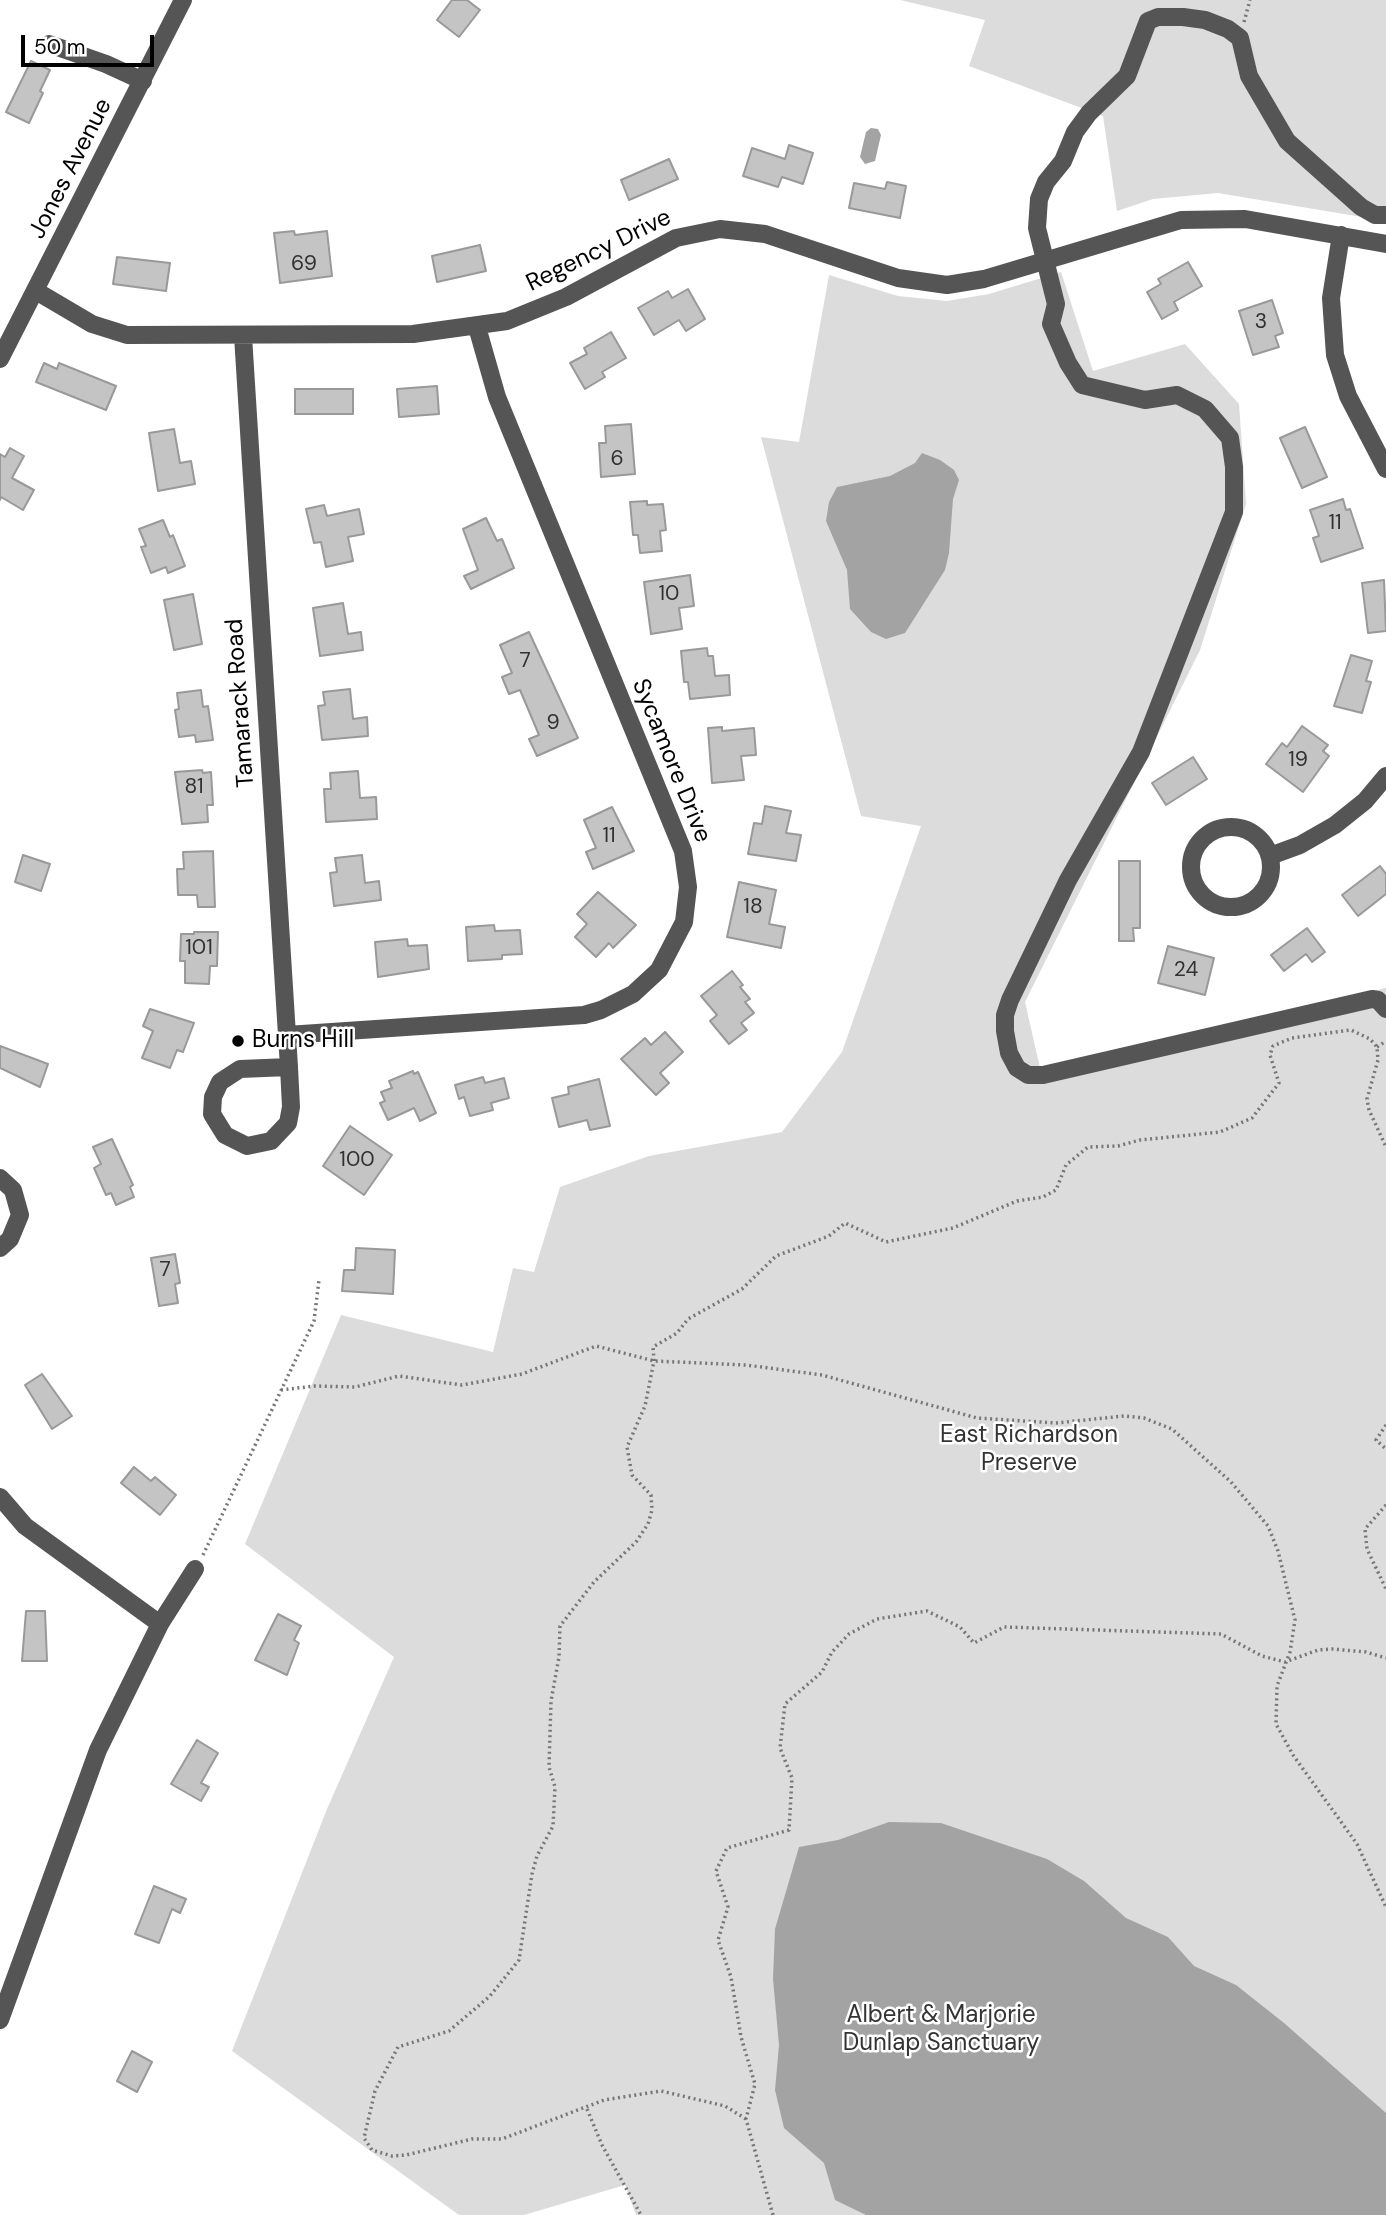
<!DOCTYPE html>
<html>
<head>
<meta charset="utf-8">
<style>
	body { margin:0 }
	#map { position:relative; width:1386px; height:2215px; overflow:hidden; background:#fff; font-family:"DM Sans",sans-serif }
	canvas { display:block }
	.scale { position:absolute; left:21px; top:35px; width:133px; height:32px; box-sizing:border-box; border:4px solid #000; border-top:0; padding-left:9px; font-size:21px; line-height:24px; white-space:nowrap; color:#000; -webkit-text-stroke:5px #fff; paint-order:stroke }
</style>
</head>
<body>
<div id="map">
<canvas width="1386" height="2215"></canvas>
<div class="scale">50 m</div>
</div>
<script>
const c = document.querySelector('canvas').getContext('2d');
c.lineJoin = 'round';
function paint(path, color) {
  c.fillStyle = color;
  c.fill(path, 'evenodd');
}
function toPath(rows) {
  const path = new Path2D();
  for (const r of rows) {
    if (r.length === 3) {
      path.moveTo(r[0] + r[2], r[1]);
      path.arc(r[0], r[1], r[2], 0, 2 * Math.PI);
      continue;
    }
    path.moveTo(r[0], r[1]);
    for (let i = 2; i < r.length; i += 2) path.lineTo(r[i], r[i + 1]);
  }
  return path;
}
function trace(path, color, width, dash) {
  c.strokeStyle = color;
  c.lineWidth = width;
  c.lineCap = dash ? 'butt' : 'round';
  c.setLineDash(dash || []);
  c.stroke(path);
}
function drawText(font, color, halo, rows, align = 'center') {
  c.font = font + ' "DM Sans",sans-serif';
  c.lineWidth = 5;
  c.setLineDash([]);
  c.textBaseline = 'middle';
  c.strokeStyle = halo;
  c.fillStyle = color;
  for (const [text, x, y, turn = 0] of rows) {
    c.save();
    c.translate(x, y);
    c.rotate((+turn || 0) * Math.PI / 180);
    c.textAlign = isNaN(turn) ? turn : align;
    if (halo) c.strokeText(text, 0, 0);
    c.fillText(text, 0, 0);
    c.restore();
  }
}
paint(toPath([
	[900,0,1386,0,1386,221,1218,193,1153,199,1117,211,1103,116,969,66,985,20],
	[1061,272,1093,371,1185,344,1239,404,1246,504,1200,650,1025,1002,1040,1068,1386,988,1386,2215,636,2215,625,2185,524,2215,459,2215,232,2051,327,1809,394,1657,245,1544,341,1315,493,1352,513,1268,534,1272,560,1187,649,1156,782,1132,842,1052,921,826,861,816,761,437,799,442,829,275,898,296,947,301,989,294]
]), '#dcdcdc');
paint(toPath([
	[871,128,878,129,881,135,875,161,865,164,860,157,866,132],
	[922,453,940,460,954,470,959,480,953,499,949,553,945,570,905,633,886,639,871,632,850,609,847,570,826,521,829,502,837,487,890,476,915,463],
	[889,1822,941,1823,1047,1859,1084,1881,1126,1918,1168,1937,1194,1966,1236,1985,1284,2023,1386,2113,1386,2215,866,2215,835,2200,824,2163,784,2128,775,2090,779,2045,773,1979,775,1929,799,1847,838,1840]
]), '#a3a3a3');
const building = toPath([
	[452,0,467,0,480,10,459,37,437,20,452,0],
	[31,61,50,70,40,91,43,93,29,123,6,112,31,61],
	[789,145,813,153,803,184,782,177,778,187,743,176,752,148,785,159,789,145],
	[669,159,678,179,629,200,621,180,669,159],
	[887,182,906,186,900,218,849,208,854,183,885,189,887,182],
	[294,231,295,235,327,231,332,276,280,283,274,233,294,231],
	[480,245,486,271,437,282,432,256,480,245],
	[117,257,170,263,166,291,113,284,117,257],
	[1188,262,1202,286,1174,302,1178,310,1162,319,1147,292,1161,284,1158,279,1188,262],
	[688,289,705,319,686,331,679,320,654,335,638,308,668,291,672,298,688,289],
	[1272,300,1283,333,1275,336,1279,347,1253,355,1239,311,1272,300],
	[611,332,626,358,602,372,605,377,585,389,570,363,587,354,584,348,611,332],
	[44,363,57,369,59,363,116,386,106,410,36,382,44,363],
	[437,386,439,414,399,417,397,389,437,386],
	[295,389,353,389,353,414,295,414,295,389],
	[631,424,635,474,601,477,599,443,606,443,605,426,631,424],
	[1305,427,1327,477,1302,488,1280,438,1305,427],
	[174,429,180,463,191,461,195,484,158,491,149,433,174,429],
	[10,448,24,456,12,478,34,490,23,510,1,497,0,500,0,454,5,457,10,448],
	[1343,499,1346,510,1350,509,1363,548,1321,562,1313,538,1319,536,1310,510,1343,499],
	[647,501,647,505,663,504,666,530,660,531,662,551,640,553,638,535,633,535,630,502,647,501],
	[324,505,327,516,359,509,364,534,348,537,353,561,326,567,321,542,314,543,306,509,324,505],
	[486,518,497,541,502,539,514,568,471,589,464,576,478,570,463,529,486,518],
	[163,520,170,537,173,535,185,566,168,573,166,567,151,573,141,547,146,546,139,529,163,520],
	[690,575,694,606,679,608,682,629,651,634,644,582,690,575],
	[1384,580,1386,631,1368,633,1362,583,1384,580],
	[193,594,202,644,174,650,164,600,193,594],
	[343,603,348,634,361,632,363,650,320,656,313,608,343,603],
	[529,632,578,738,537,756,529,739,539,735,520,690,509,694,502,677,512,673,500,645,529,632],
	[707,648,708,656,713,656,715,676,729,675,730,695,690,699,688,682,684,682,681,651,707,648],
	[1351,655,1372,661,1366,681,1371,682,1362,713,1334,706,1351,655],
	[350,689,353,719,367,717,368,736,322,740,318,706,325,705,323,692,350,689],
	[201,690,203,707,208,706,213,740,196,742,195,735,179,737,175,710,179,709,177,693,201,690],
	[1302,726,1328,745,1323,751,1329,756,1303,792,1266,764,1282,743,1287,747,1302,726],
	[722,727,722,731,754,728,756,755,741,756,744,780,712,783,708,728,722,727],
	[1193,757,1207,779,1166,805,1152,783,1193,757],
	[202,770,203,773,211,772,213,805,207,805,208,822,182,824,175,772,202,770],
	[358,771,360,798,376,797,377,819,326,822,324,789,331,789,330,773,358,771],
	[765,806,791,811,786,833,801,835,796,861,748,854,754,823,762,824,765,806],
	[612,807,634,851,593,869,586,852,596,848,584,820,612,807],
	[213,851,215,907,198,907,197,895,178,895,177,869,184,869,183,852,213,851],
	[23,855,50,864,41,891,15,882,23,855],
	[362,855,365,883,379,881,381,900,334,906,330,873,337,872,335,858,362,855],
	[1119,861,1140,861,1140,928,1133,928,1134,941,1119,941,1119,861],
	[1380,866,1386,874,1386,894,1358,916,1342,895,1380,866],
	[739,882,776,890,769,924,785,927,781,948,727,937,739,882],
	[598,892,636,925,613,948,609,943,596,957,575,937,587,924,577,914,598,892],
	[494,925,495,931,520,930,522,954,502,955,502,959,468,961,466,927,494,925],
	[1307,928,1325,952,1312,962,1306,954,1284,971,1271,955,1307,928],
	[194,932,218,932,217,966,210,966,209,984,185,983,185,961,180,961,181,934,194,934,194,932],
	[407,939,408,946,427,945,429,969,378,977,375,942,407,939],
	[1168,946,1214,958,1205,995,1158,983,1168,946],
	[732,971,743,985,740,987,750,999,745,1002,754,1013,741,1023,747,1030,729,1044,710,1021,717,1015,701,996,732,971],
	[150,1009,194,1023,183,1052,177,1050,170,1068,142,1058,153,1031,143,1026,150,1009],
	[665,1032,683,1052,660,1073,669,1083,656,1095,621,1059,645,1038,651,1045,665,1032],
	[0,1046,48,1064,40,1087,0,1068,0,1046],
	[413,1071,414,1074,418,1072,436,1113,420,1121,414,1108,388,1120,380,1103,385,1101,381,1092,392,1088,389,1081,413,1071],
	[483,1077,485,1083,504,1078,509,1098,491,1103,493,1110,470,1116,464,1097,459,1099,455,1085,483,1077],
	[599,1079,610,1126,590,1130,587,1120,559,1127,552,1098,569,1094,568,1087,599,1079],
	[350,1126,392,1155,364,1195,323,1166,350,1126],
	[112,1139,133,1185,130,1187,134,1197,116,1205,111,1193,106,1195,94,1168,101,1164,93,1147,112,1139],
	[356,1248,395,1250,393,1294,342,1291,344,1270,355,1270,356,1248],
	[175,1254,180,1283,175,1284,178,1303,159,1306,151,1258,175,1254],
	[42,1374,72,1416,52,1429,25,1385,42,1374],
	[134,1467,151,1481,155,1477,176,1495,160,1515,121,1483,134,1467],
	[26,1611,45,1611,47,1661,22,1661,26,1611],
	[278,1614,301,1626,294,1640,299,1643,287,1675,255,1660,278,1614],
	[197,1740,218,1753,201,1783,209,1787,201,1801,171,1784,197,1740],
	[154,1886,186,1899,180,1913,172,1909,159,1943,135,1934,154,1886],
	[132,2051,152,2062,137,2092,117,2081,132,2051]
]);
paint(building, '#c4c4c4');
trace(building, '#999', 2);
trace(toPath([
	[1244,22,1250,0],
	[1377,1047,1386,1041],
	[281,1390,315,1386,355,1387,399,1376,462,1385,522,1374,596,1346,654,1361,746,1365,822,1375,977,1418,1056,1423,1124,1416,1144,1418,1172,1429,1231,1482,1268,1526,1278,1551,1295,1620,1290,1652,1277,1686,1276,1724,1293,1755,1357,1844,1386,1907],
	[1386,1425,1376,1440,1386,1449],
	[1386,1505,1365,1529,1367,1549,1386,1589],
	[203,1555,314,1321,319,1280],
	[587,2109,602,2145,641,2215],
	[746,2119,725,2106,661,2091,604,2100,502,2139,472,2139,406,2155,392,2156,372,2150,364,2138,375,2091,398,2047,449,2031,490,1996,519,1960,532,1874,537,1856,553,1826,555,1787,549,1767,551,1701,559,1657,560,1626,594,1582,636,1542,648,1524,652,1510,651,1495,632,1475,627,1447,645,1406,654,1361,653,1347,677,1333,688,1319,742,1289,776,1256,829,1236,845,1223,886,1242,953,1228,1017,1201,1043,1197,1056,1190,1066,1165,1088,1147,1118,1146,1140,1140,1220,1132,1252,1118,1279,1083,1270,1055,1273,1046,1292,1038,1351,1030,1370,1039,1377,1047,1378,1060,1367,1099,1369,1110,1386,1147],
	[773,2215,746,2119,755,2084,741,2037,731,1977,718,1940,728,1907,716,1871,727,1848,789,1830,792,1778,780,1748,785,1704,822,1672,832,1652,849,1634,877,1619,927,1611,960,1627,974,1643,1004,1627,1221,1634,1262,1656,1285,1662,1318,1650,1332,1649,1366,1652,1386,1658]
]), '#777', 3.5, [2, 3.5]);
trace(toPath([
	[49,44,106,64,143,81],
	[1386,215,1375,215,1361,207,1287,141,1249,76,1240,38,1228,29,1205,20,1183,17,1158,17,1148,21,1127,76,1089,113,1075,132,1063,161,1046,182,1039,199,1037,228,1056,304,1051,324,1068,363,1082,385,1145,400,1177,395,1205,409,1230,438,1234,467,1234,512,1141,752,1068,880,1010,1000,1005,1015,1005,1031,1009,1053,1017,1068,1028,1075,1043,1075,1372,999,1378,1000,1386,1009],
	[1341,235,1331,298,1335,355,1348,396,1386,469],
	[36,291,92,324,127,335,413,334,507,321,566,297,676,238,720,229,765,234,898,278,947,285,984,279,1181,220,1245,219,1386,244],
	[243,336,289,1067,291,1107,288,1123,271,1141,247,1146,225,1135,212,1114,213,1097,220,1082,240,1069,289,1067],
	[0,359,183,0],
	[1231,867,40],
	[1270,856,1300,845,1335,825,1365,801,1386,776],
	[287,1035,584,1015,601,1010,633,994,659,970,684,922,688,887,683,851,497,397,477,327],
	[0,1178,13,1190,20,1215,10,1239,0,1248],
	[0,1497,25,1526,160,1624],
	[0,2020,98,1750,160,1624,195,1569]
]), '#555', 18);
for (const [x, y, r, color] of [
	[238,1041,7,"#000"]
]) {
  const dot = new Path2D();
  dot.arc(x, y, r, 0, 2 * Math.PI);
  c.fillStyle = color;
  c.fill(dot);
  trace(dot, '#fff', 2.5);
}
drawText('21px', '#313131', null, [
	["69",304,264],
	["3",1261,322],
	["6",617,459],
	["11",1335,523],
	["10",669,594],
	["7",525,661],
	["9",553,723],
	["19",1298,760],
	["81",194,787],
	["11",609,836],
	["18",753,907],
	["101",199,948],
	["24",1186,970],
	["100",357,1160],
	["7",165,1270]
]);
drawText('24px', '#000', '#fff', [
	["Jones Avenue",71,169,-63],
	["Regency Drive",599,251,-26],
	["Tamarack Road",241,703,-94],
	["Sycamore Drive",671,761,68]
]);
drawText('24px', '#000', '#fff', [
	["Burns Hill",252,1041]
], 'left');
drawText('24px', '#333', '#fff', [
	["East Richardson",1029,1436],
	["Preserve",1029,1464],
	["Albert & Marjorie",941,2016],
	["Dunlap Sanctuary",941,2044]
]);
</script>
</body>
</html>
